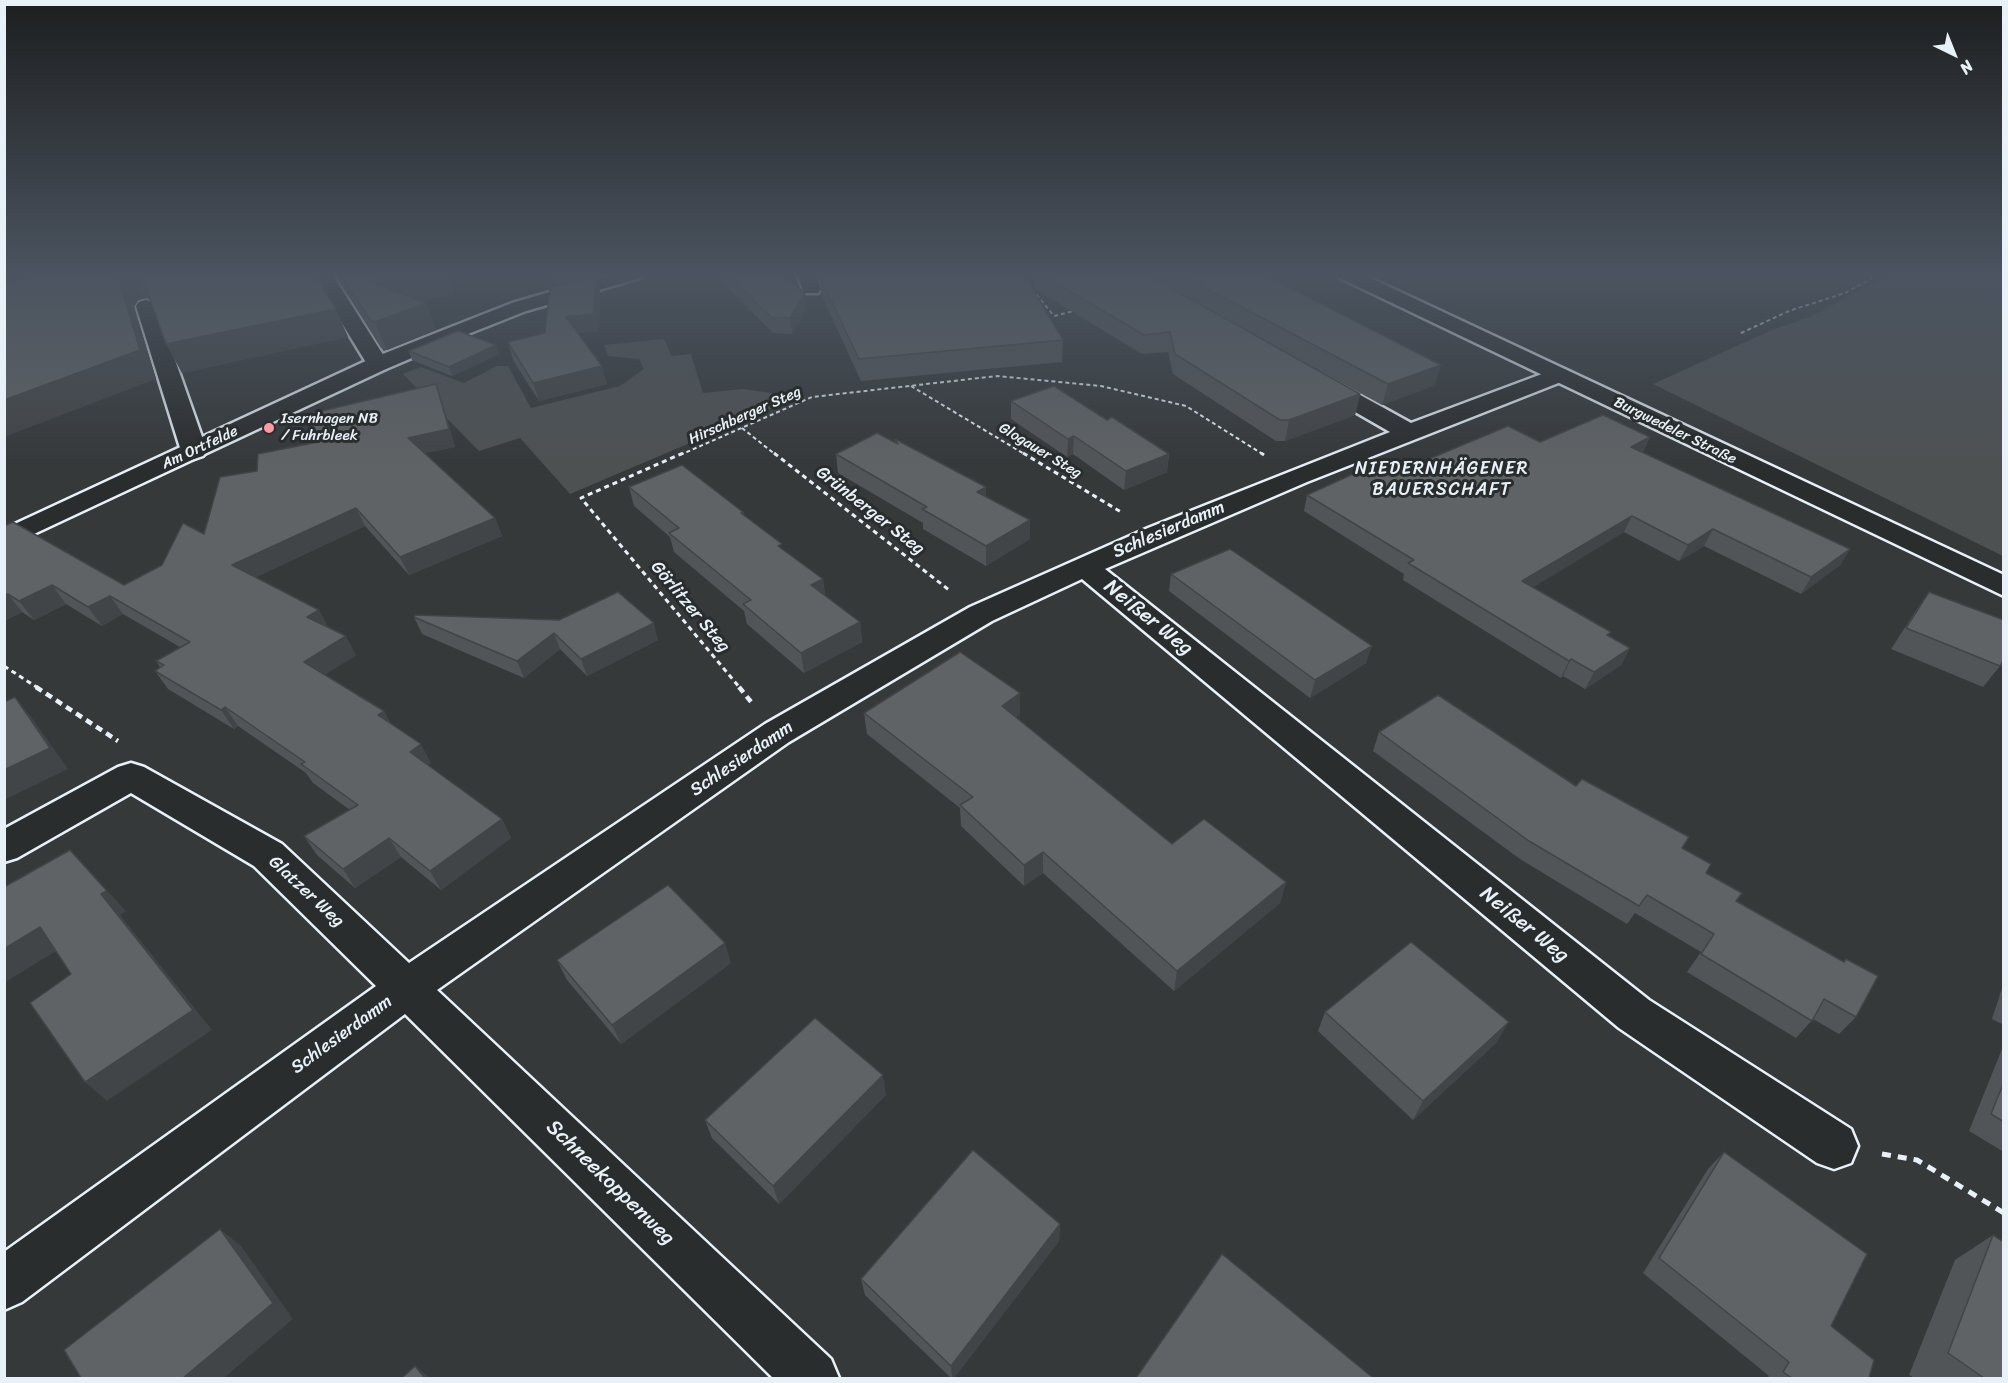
<!DOCTYPE html>
<html>
<head>
<meta charset="utf-8">
<style>
	body { margin:0 }
	#map { position:relative; width:2008px; height:1383px; overflow:hidden; background:#35393a; font-family:Sriracha,sans-serif }
	canvas { display:block }
	.frame { position:absolute; inset:0; border:6px solid #e8f1f8; pointer-events:none }
	.north { position:absolute; left:1924px; top:24px; width:60px; height:60px; -webkit-text-stroke:4px #2a2d2e; paint-order:stroke; rotate:137deg; font-size:16px; font-weight:700; line-height:24px; text-align:center; color:#e8f1f8 }
	.north::after { content:''; display:block; margin:auto; width:21px; height:27px; background:#e8f1f8; clip-path:polygon(50% 0,100% 100%,50% 72%,0 100%) }
</style>
</head>
<body>
<div id="map">
<canvas width="2008" height="1383"></canvas>
<div class="frame"></div>
<div class="north">N</div>
</div>
<script>
const c = document.querySelector('canvas').getContext('2d');
c.lineJoin = 'round';
function paint(path, color) {
  c.fillStyle = color;
  c.fill(path, 'evenodd');
}
function toPath(rows) {
  const path = new Path2D();
  for (const r of rows) {
    path.moveTo(r[0], r[1]);
    for (let i = 2; i < r.length; i += 2) path.lineTo(r[i], r[i + 1]);
  }
  return path;
}
function trace(path, color, width, dash) {
  c.strokeStyle = color;
  c.lineWidth = width;
  c.lineCap = dash ? 'butt' : 'round';
  c.setLineDash(dash || []);
  c.stroke(path);
}
function drawText(font, color, halo, rows, align = 'center') {
  c.font = font + ' Sriracha,sans-serif';
  c.lineWidth = 6;
  c.setLineDash([]);
  c.textBaseline = 'middle';
  c.strokeStyle = halo;
  c.fillStyle = color;
  for (const [text, x, y, turn = 0] of rows) {
    c.save();
    c.translate(x, y);
    c.rotate((+turn || 0) * Math.PI / 180);
    c.textAlign = isNaN(turn) ? turn : align;
    if (halo) c.strokeText(text, 0, 0);
    c.fillText(text, 0, 0);
    c.restore();
  }
}
paint(toPath([
	[1891,274,2003,274,2003,556,1653,384,1772,330,1812,316],
	[664,339,672,356,691,354,703,393,743,389,798,397,570,494,520,438,479,451,403,374,421,367,464,383,497,366,508,366,531,408,620,386,644,369,639,359,608,356,604,345]
]), '#4d5152');
const minor = toPath([
	[312,274,332,274,389,364,386,369,370,369,312,274],
	[797,274,817,274,821,289,818,293,804,293,797,274],
	[146,300,153,302,156,306,207,451,203,456,194,459,185,456,181,451,136,306,139,302,146,300],
	[1558,368,1566,370,1569,375,1566,380,1307,482,1105,569,1649,1000,1851,1129,1858,1146,1851,1163,1834,1169,1817,1163,1619,1028,1082,579,992,621,789,742,437,990,831,1359,839,1378,773,1378,405,1014,22,1302,4,1310,4,1252,376,986,254,866,131,793,17,858,4,862,4,829,118,767,131,763,144,767,282,844,409,963,765,724,970,607,1148,528,1390,432,1310,386,1306,381,1310,376,1326,376,1411,423,1558,368]
]);
const major = toPath([
	[612,274,643,274,640,278,526,311,468,334,386,369,4,548,4,529,370,359,512,303,612,274],
	[1337,274,1362,274,2004,575,2004,596,1340,278,1337,274]
]);
trace(minor, '#e8f1f8', 5);
trace(major, '#e8f1f8', 5);
trace(toPath([
	[1032,289,1054,316,1077,310],
	[1741,333,1789,311,1845,293,1880,274],
	[911,386,1026,455],
	[742,428,776,455],
	[680,455,812,397,997,376,1101,386,1186,406,1264,455]
]), '#e8f1f8', 2, [4, 3]);
trace(toPath([
	[683,453,581,498,740,688],
	[774,453,949,590],
	[1023,453,1121,512],
	[1261,453,1264,455],
	[4,666,38,688]
]), '#e8f1f8', 3, [5, 4]);
trace(toPath([
	[36,687,118,741],
	[739,687,752,703]
]), '#e8f1f8', 4.5, [7, 5]);
trace(toPath([
	[1882,1154,1917,1160,2004,1213]
]), '#e8f1f8', 5, [9, 7]);
paint(minor, '#2a2d2e');
paint(major, '#2a2d2e');
paint(toPath([
	[38,274,314,274,348,337,182,373,151,301,147,298,138,300,134,307,156,379],
	[335,274,452,274,454,294,421,301,426,303,436,330,387,350,381,348],
	[555,274,600,274,600,275,596,276,600,292,599,331,578,333,607,384,539,401,513,360,508,342,545,333,557,286,555,279],
	[714,274,782,274,807,309,792,334,773,333],
	[1032,274,1263,274,1435,385,1382,405,1210,311,1360,394,1355,415,1285,441,1276,441,1173,374,1168,352,1142,354,1035,289],
	[819,275,1063,340,1062,362,861,381,822,296],
	[409,351,499,354,452,376,412,360],
	[442,401,455,447,425,453,495,518,502,536,409,575,365,526,256,577,329,627,356,655,324,675,384,711,390,723,431,763,428,765,502,819,511,838,441,890,401,857,355,888,317,855,304,836,350,810,313,783,306,773,238,726,234,729,168,689,155,671,160,667,156,661,180,647,123,614,102,626,66,604,34,620,22,612,6,620,4,619,4,526,124,585,162,565,204,534,257,471,318,442],
	[1011,401,1107,420,1169,454,1167,472,1124,490,1073,454,1067,457,1011,419],
	[895,439,986,487,986,497,1030,520,1030,539,986,566,923,529,923,523,838,473,836,454,895,443],
	[1540,442,1644,453,1850,549,1840,565,1801,594,1704,546,1679,561,1624,532,1533,587,1609,636,1630,648,1621,665,1585,689,1563,676,1561,678,1403,580,1404,574,1304,511,1307,495,1405,469],
	[629,487,743,512,744,515,783,550,823,579,825,596,860,622,862,642,804,673,747,624,744,611,674,552,670,537,634,506],
	[1171,574,1366,663,1310,698,1169,591],
	[1929,592,2000,666,1983,687,1891,649,1915,612],
	[414,617,658,640,587,676,560,649,524,678,422,634],
	[1020,693,1020,714,1016,717,1172,844,1286,882,1280,903,1174,991,1043,873,1024,886,961,826,960,808,867,734,864,713],
	[1379,732,1576,786,1682,848,1736,901,1844,962,1846,959,1856,1017,1839,1034,1813,1019,1796,1038,1687,972,1701,952,1635,913,1627,924,1520,859,1373,751],
	[557,960,731,963,621,1044,567,980],
	[2004,982,2004,1025,1992,1019],
	[1325,1012,1497,1042,1413,1120,1318,1031],
	[2004,1044,2004,1152,1969,1131],
	[886,1095,779,1204,712,1138,705,1120],
	[1724,1152,1831,1326,1869,1378,1767,1378,1769,1376,1643,1273,1708,1169],
	[1060,1224,1059,1241,954,1378,951,1378,865,1295,861,1279],
	[1993,1235,2004,1378,1915,1378,1909,1375,1955,1260]
]), '#525557');
paint(toPath([
	[123,274,134,274,147,298,138,300,134,307,156,379,4,437,4,400,119,279],
	[411,274,452,274,454,294,381,310,370,282],
	[573,274,600,274,600,275,596,276,600,292,599,331,571,334,555,279],
	[1148,274,1161,274,1160,283,1151,285],
	[805,293,807,309,792,334,790,318],
	[426,303,436,330,387,350,375,322],
	[336,309,348,337,182,373,166,344],
	[496,345,499,354,452,376,449,367],
	[1441,365,1435,385,1382,405,1388,384],
	[602,366,607,384,539,401,533,383],
	[436,384,442,401,455,447,415,455,408,438],
	[1360,394,1355,415,1285,441,1289,420],
	[1074,436,1073,454,1067,457,1068,439],
	[1650,437,1643,453,1631,447],
	[1169,454,1167,472,1124,490,1126,471],
	[986,487,986,506,977,492],
	[356,508,365,526,243,583,232,565],
	[1632,516,1624,532,1516,598,1522,581],
	[495,518,502,536,409,575,400,557],
	[1030,520,1030,539,986,566,986,546],
	[1713,529,1704,546,1679,561,1688,545],
	[1850,549,1840,565,1801,594,1811,577],
	[823,579,825,599,811,585],
	[52,585,66,604,34,620,19,601],
	[8,594,22,612,6,620,4,618,4,595],
	[110,596,123,614,102,626,88,607],
	[319,610,329,628,307,617],
	[860,622,862,642,804,673,801,653],
	[654,623,658,640,587,676,581,659],
	[554,633,560,649,524,678,517,661],
	[346,636,356,655,315,681,304,662],
	[1372,646,1366,663,1310,698,1315,680],
	[1630,648,1621,665,1585,689,1594,672],
	[1571,659,1563,676,1561,678,1569,661],
	[1020,693,1020,714,1002,727,1002,706],
	[15,697,32,718,68,769,4,800,4,770],
	[225,707,238,726,234,729,221,710],
	[384,711,394,730,378,715],
	[421,744,431,763,420,771,410,752],
	[502,819,511,838,441,890,430,871],
	[389,838,401,857,355,888,343,869],
	[70,850,126,911,120,915,212,1030,107,1101,85,1082,101,894],
	[1043,852,1043,873,1024,886,1024,865],
	[1286,882,1280,903,1174,991,1177,971],
	[40,927,61,948,4,983,4,949],
	[725,943,731,963,621,1044,612,1025],
	[1509,1022,1497,1042,1413,1120,1423,1101],
	[883,1075,886,1095,779,1204,773,1186],
	[1060,1224,1059,1241,954,1378,952,1378,951,1366],
	[220,1229,241,1246,293,1319,224,1378,183,1378],
	[415,1366,430,1378,425,1378]
]), '#424547');
const building = toPath([
	[38,274,123,274,119,279,140,350,4,400,4,284,38,274],
	[137,274,314,274,336,309,166,344,143,278,137,274],
	[340,274,411,274,370,282,426,303,375,322,370,320,340,274],
	[555,274,573,274,555,279,555,274],
	[727,274,782,274,805,293,790,318,771,317,727,274],
	[836,274,1020,274,1026,278,1063,340,859,359,819,275,836,274],
	[1041,274,1149,274,1153,278,1360,394,1289,420,1280,420,1175,354,1170,332,1144,335,1041,274],
	[1179,274,1263,274,1441,365,1388,384,1179,274],
	[596,275,594,314,566,317,602,366,533,383,508,342,545,333,550,288,596,275],
	[458,331,496,345,449,367,409,351,458,331],
	[436,384,449,429,408,438,495,518,400,557,356,508,232,565,319,610,307,617,346,636,304,662,384,711,378,715,421,744,410,752,502,819,430,871,389,838,343,869,304,836,358,805,301,764,305,762,225,707,221,710,155,671,164,665,156,661,190,642,110,596,88,607,52,585,19,601,8,594,4,595,4,526,13,522,124,585,162,565,183,523,204,534,220,477,257,471,258,454,318,442,309,414,436,384],
	[1054,386,1107,420,1112,417,1169,454,1126,471,1074,436,1068,439,1011,401,1054,386],
	[1603,415,1650,437,1631,447,1850,549,1811,577,1713,529,1688,545,1632,516,1522,581,1611,632,1607,635,1630,648,1594,672,1571,659,1569,661,1408,563,1414,560,1307,495,1386,459,1405,469,1508,426,1540,442,1603,415],
	[877,433,898,444,895,439,986,487,977,492,1030,520,986,546,922,509,927,507,836,454,877,433],
	[682,465,743,512,741,513,782,544,778,546,823,579,811,585,860,622,801,653,743,604,751,600,669,533,679,528,629,487,682,465],
	[1230,549,1372,646,1315,680,1171,574,1230,549],
	[618,592,654,623,581,659,554,633,517,661,414,617,415,615,559,620,618,592],
	[1929,592,2004,620,2004,660,2000,666,1906,628,1929,592],
	[960,652,1020,693,1002,706,1172,844,1204,819,1286,882,1177,971,1043,852,1024,865,960,805,973,797,864,713,960,652],
	[1438,695,1576,786,1582,779,1689,837,1682,848,1711,864,1706,873,1742,893,1736,901,1844,962,1846,959,1878,976,1856,1017,1824,999,1812,1021,1701,954,1714,934,1647,895,1639,906,1529,841,1379,732,1438,695],
	[15,697,50,748,4,770,4,702,15,697],
	[70,850,107,891,101,894,193,1010,85,1082,30,1003,71,974,40,927,4,949,4,887,70,850],
	[668,885,725,943,612,1025,557,960,668,885],
	[1411,942,1509,1022,1423,1101,1325,1012,1411,942],
	[815,1018,883,1075,773,1186,705,1120,815,1018],
	[2004,1082,2004,1122,1991,1114,2004,1082],
	[973,1150,1060,1224,951,1366,861,1279,973,1150],
	[1724,1152,1867,1254,1831,1326,1874,1360,1869,1378,1792,1378,1783,1372,1789,1362,1659,1258,1724,1152],
	[220,1229,273,1303,183,1378,81,1378,64,1350,220,1229],
	[1993,1235,2004,1242,2004,1378,1984,1378,1948,1353,1993,1235],
	[1222,1254,1372,1377,1371,1378,1136,1378,1222,1254],
	[415,1366,425,1378,402,1378,415,1366]
]);
paint(building, '#5f6365');
trace(building, '#424547', 1.5);
const sky = c.createLinearGradient(0, 0, 0, 467);
sky.addColorStop(0, '#1d1f20');
sky.addColorStop(0.59, '#4b5460');
sky.addColorStop(1, '#4b546000');
c.fillStyle = sky;
c.fillRect(0, 0, 2008, 467);
for (const [x, y, r, color] of [
	[269,428,6,"#ff9aa2"]
]) {
  const dot = new Path2D();
  dot.arc(x, y, r, 0, 2 * Math.PI);
  c.fillStyle = color;
  c.fill(dot);
  trace(dot, '#2a2d2e', 2);
}
drawText('15px', '#e8f1f8', '#2a2d2e', [
	["Hirschberger Steg",745,416,-24],
	["Burgwedeler Straße",1675,431,26],
	["Am Ortfelde",200,448,-25],
	["Glogauer Steg",1040,451,31]
]);
drawText('15px', '#e8f1f8', '#2a2d2e', [
	["Isernhagen NB",281,419],
	["/ Fuhrbleek",281,436]
], 'left');
c.letterSpacing = '1.5px';
drawText('18px', '#e8f1f8', '#2a2d2e', [
	["NIEDERNHÄGENER",1442,469],
	["BAUERSCHAFT",1442,490]
]);
c.letterSpacing = '0px';
drawText('18px', '#e8f1f8', '#2a2d2e', [
	["Grünberger Steg",870,511,38],
	["Schlesierdamm",1169,530,-23],
	["Görlitzer Steg",690,607,50],
	["Schlesierdamm",742,759,-34],
	["Glatzer Weg",306,892,43],
	["Schlesierdamm",342,1035,-36]
]);
drawText('21px', '#e8f1f8', '#2a2d2e', [
	["Neißer Weg",1148,618,39],
	["Neißer Weg",1524,925,39],
	["Schneekoppenweg",610,1183,44]
]);
</script>
</body>
</html>
